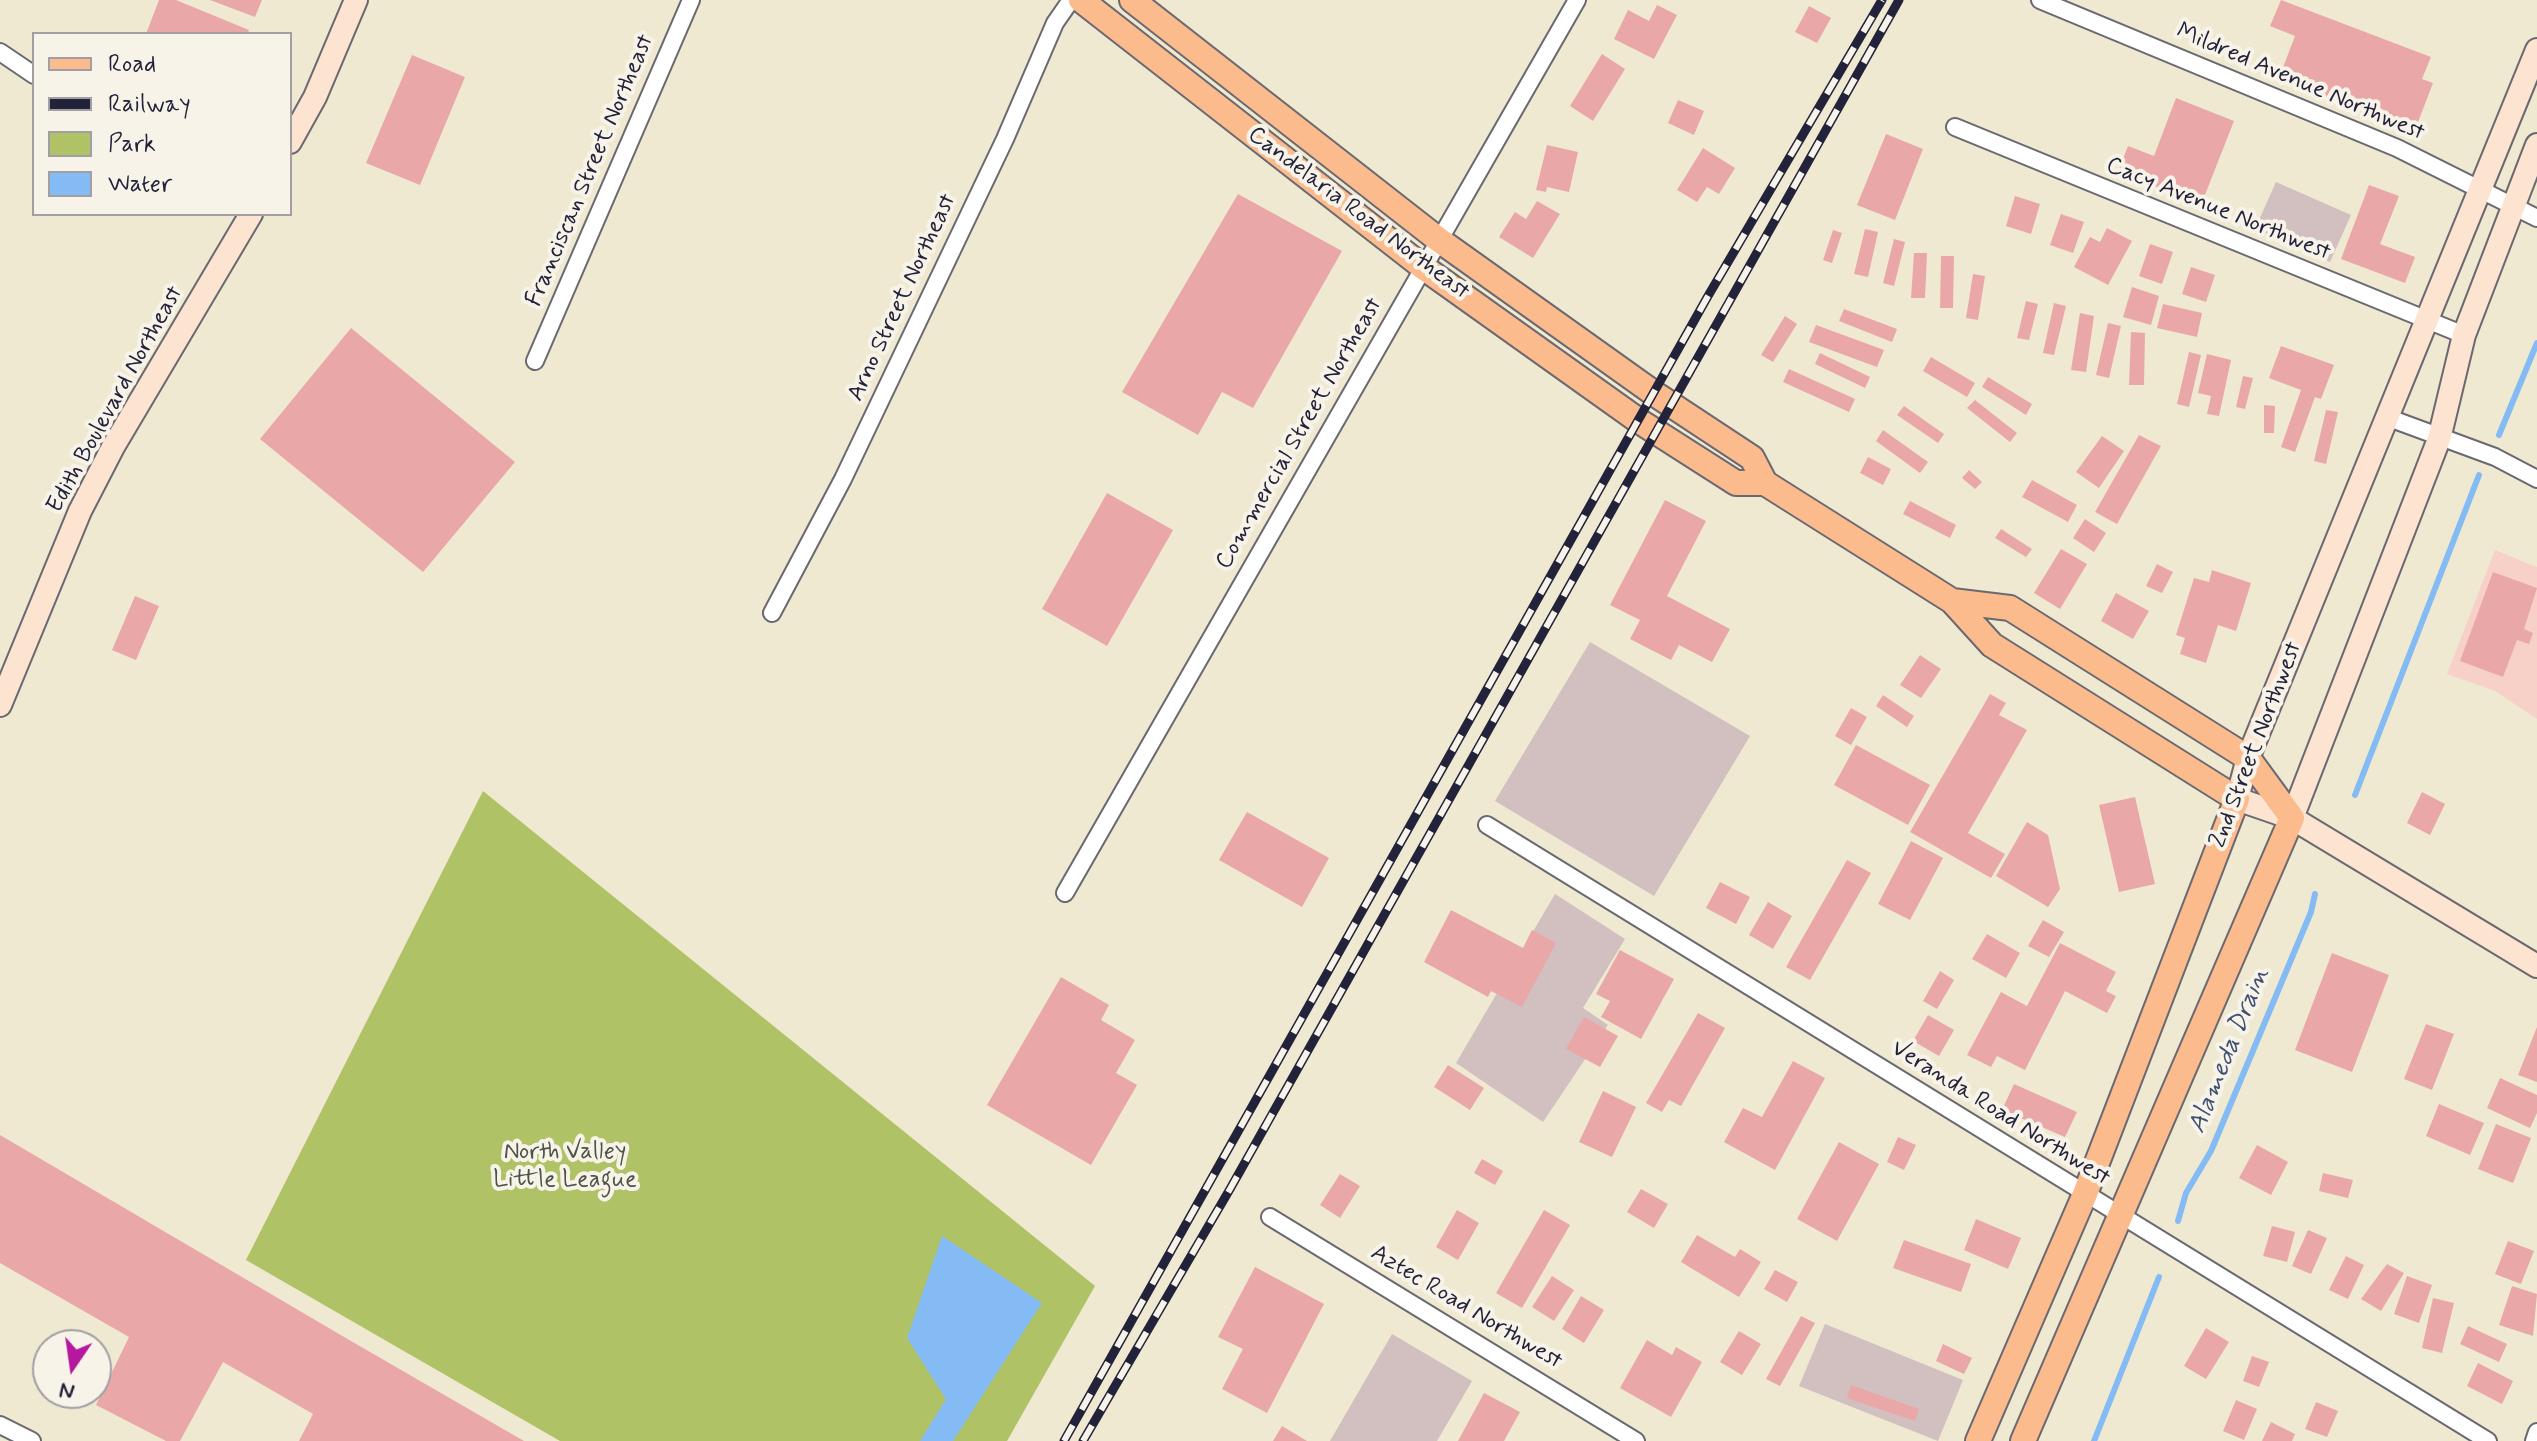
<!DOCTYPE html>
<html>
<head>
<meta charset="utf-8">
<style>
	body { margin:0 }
	#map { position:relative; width:2537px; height:1441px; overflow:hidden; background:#efe9d1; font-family:Mynerve,sans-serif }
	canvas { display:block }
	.legend { position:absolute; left:32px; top:32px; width:260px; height:184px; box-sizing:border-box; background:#f7f3e8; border:2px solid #a29fa3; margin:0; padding:10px 14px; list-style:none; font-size:24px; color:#22223b }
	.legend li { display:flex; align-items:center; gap:16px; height:40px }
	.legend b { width:40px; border:2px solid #a29fa3 }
	.north { position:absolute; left:32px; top:1329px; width:80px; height:80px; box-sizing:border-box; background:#f7f3e8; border:2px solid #a29fa3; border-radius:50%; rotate:193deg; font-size:22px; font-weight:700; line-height:32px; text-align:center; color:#22223b }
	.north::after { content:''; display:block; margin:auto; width:28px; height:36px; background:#b5179e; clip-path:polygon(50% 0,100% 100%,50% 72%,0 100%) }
</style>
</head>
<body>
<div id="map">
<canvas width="2537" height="1441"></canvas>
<ul class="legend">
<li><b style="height:10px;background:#fbbb8d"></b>Road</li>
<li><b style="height:10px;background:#22223b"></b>Railway</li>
<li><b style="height:22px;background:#afc265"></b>Park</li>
<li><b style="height:22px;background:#85bbf4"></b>Water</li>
</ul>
<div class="north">N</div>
</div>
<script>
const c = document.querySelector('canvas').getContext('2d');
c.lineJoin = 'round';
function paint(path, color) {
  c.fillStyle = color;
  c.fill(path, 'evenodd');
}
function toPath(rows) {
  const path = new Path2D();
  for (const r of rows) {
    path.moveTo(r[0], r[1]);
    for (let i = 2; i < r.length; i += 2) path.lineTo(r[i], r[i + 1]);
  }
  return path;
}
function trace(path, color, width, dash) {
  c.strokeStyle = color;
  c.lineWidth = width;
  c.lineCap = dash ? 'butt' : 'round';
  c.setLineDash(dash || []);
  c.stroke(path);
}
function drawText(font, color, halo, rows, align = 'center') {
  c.font = font + ' Mynerve,sans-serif';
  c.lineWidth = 8;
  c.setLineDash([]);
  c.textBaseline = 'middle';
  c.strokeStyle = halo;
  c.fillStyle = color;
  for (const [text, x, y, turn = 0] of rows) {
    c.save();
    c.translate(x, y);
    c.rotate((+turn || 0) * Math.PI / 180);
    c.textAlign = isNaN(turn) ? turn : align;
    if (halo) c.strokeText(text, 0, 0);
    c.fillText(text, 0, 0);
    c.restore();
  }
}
paint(toPath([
	[2495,550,2537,567,2537,719,2495,691,2447,674]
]), '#f7d1c8');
paint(toPath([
	[2276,182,2351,215,2330,262,2255,229],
	[1590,642,1750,736,1654,896,1495,801],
	[1555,894,1625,939,1583,1008,1608,1025,1543,1122,1456,1063],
	[1825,1324,1963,1380,1938,1441,1799,1386],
	[1392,1334,1472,1381,1437,1441,1330,1441]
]), '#d2bfc0');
paint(toPath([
	[483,791,1095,1286,1007,1441,560,1441,246,1260]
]), '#afc265');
paint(toPath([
	[942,1236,1042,1303,953,1441,920,1441,946,1399,907,1338]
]), '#85bbf4');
trace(toPath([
	[2499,435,2537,343],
	[2355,795,2479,475],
	[2178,1221,2186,1193,2211,1151,2311,912,2315,894],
	[2094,1441,2159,1277]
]), '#85bbf4', 6);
paint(toPath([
	[159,0,176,0,249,30,248,34,146,34],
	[210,0,262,0,255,17],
	[2281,0,2431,57,2422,79,2433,83,2415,130,2279,78,2295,36,2270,26],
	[1657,5,1677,15,1654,59,1614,39,1628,10,1649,21],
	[1809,6,1831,18,1817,43,1795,32],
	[1602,54,1625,69,1593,121,1570,106],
	[412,55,465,77,420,185,366,163],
	[2176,98,2234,121,2201,205,2118,172,2128,146,2154,156],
	[1678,100,1704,111,1694,135,1668,123],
	[1886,134,1923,149,1895,220,1857,205],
	[1547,145,1578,152,1569,192,1547,187,1546,192,1536,190],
	[1703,148,1735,168,1719,194,1707,187,1697,202,1677,190],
	[2369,185,2399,196,2380,244,2415,257,2405,283,2341,259],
	[1238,194,1342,251,1253,408,1222,392,1198,435,1122,392],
	[2015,196,2040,204,2031,234,2006,226],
	[1537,201,1560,214,1533,258,1499,237,1515,212,1526,219],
	[2061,214,2084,222,2073,253,2050,245],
	[2107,228,2132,241,2108,285,2074,267,2090,237,2100,242],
	[1865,229,1878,232,1868,277,1854,274],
	[1833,230,1842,233,1832,263,1823,260],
	[1894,239,1905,242,1894,286,1883,283],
	[2150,244,2173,252,2162,284,2139,276],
	[1914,253,1927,253,1925,298,1911,298],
	[1941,256,1954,256,1953,308,1940,308],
	[2191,267,2215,275,2206,302,2182,294],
	[1973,274,1985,276,1978,320,1966,318],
	[2132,287,2159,296,2151,325,2123,317],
	[2026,301,2038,304,2029,340,2017,338],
	[2054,303,2066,306,2054,355,2043,353],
	[2163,304,2202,313,2197,337,2157,328],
	[1844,309,1897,329,1892,342,1839,321],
	[2080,313,2094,316,2086,372,2071,370],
	[1785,316,1797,324,1773,362,1761,355],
	[2108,323,2121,326,2109,378,2096,375],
	[1816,325,1884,350,1877,367,1809,342],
	[351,328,515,462,423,572,260,439],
	[2131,332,2145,333,2144,385,2129,385],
	[2281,346,2334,365,2321,399,2315,397,2295,452,2281,447,2301,390,2269,378],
	[2189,352,2201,355,2189,407,2177,404],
	[1820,353,1870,377,1865,388,1815,364],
	[2207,354,2231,360,2219,416,2207,414,2211,396,2198,393],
	[1931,357,1975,383,1967,397,1923,371],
	[1789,369,1855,399,1849,412,1783,382],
	[2243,376,2253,378,2245,409,2236,407],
	[1988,377,2032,404,2026,415,1982,387],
	[1975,400,2017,433,2010,442,1967,408],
	[2264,405,2275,406,2274,433,2264,433],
	[1904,406,1944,434,1938,443,1897,415],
	[2326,410,2338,412,2326,464,2314,461],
	[1883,430,1928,462,1920,473,1876,441],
	[2139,435,2161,446,2117,524,2095,512],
	[2102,436,2124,451,2099,488,2076,472],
	[1868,457,1891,469,1883,485,1860,473],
	[1969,470,1982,482,1975,489,1962,478],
	[2032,480,2077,505,2068,522,2022,497],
	[1107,493,1173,530,1107,646,1042,609],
	[1665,500,1706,521,1667,596,1730,629,1712,662,1679,645,1671,660,1630,639,1640,620,1610,605],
	[1910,501,1956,525,1950,538,1903,514],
	[2085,519,2106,533,2094,552,2073,538],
	[2001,529,2032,549,2026,557,1995,538],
	[2061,549,2087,564,2060,609,2034,593],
	[2157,564,2173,572,2162,593,2146,586],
	[2212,570,2251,583,2236,631,2218,625,2206,663,2180,654,2185,638,2176,635,2194,578,2209,582],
	[2493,572,2537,588,2524,629,2533,633,2529,644,2517,640,2503,677,2460,661],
	[2116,593,2149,611,2133,639,2101,621],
	[135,596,159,606,136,660,112,650],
	[1920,655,1941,669,1921,698,1900,685],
	[1990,694,2006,703,1999,715,2027,730,1968,833,2005,854,1991,878,1910,832],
	[1883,695,1914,716,1907,727,1876,706],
	[1851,708,1867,717,1851,745,1835,736],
	[1856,745,1930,785,1908,825,1834,785],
	[2422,792,2445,804,2430,835,2407,823],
	[2135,797,2155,884,2119,892,2099,805],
	[1247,812,1329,858,1302,907,1219,860],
	[2027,822,2048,835,2060,889,2048,907,1996,876],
	[1911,841,1943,858,1910,920,1878,904],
	[1847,860,1871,873,1810,980,1786,967],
	[1720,882,1750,897,1736,924,1706,908],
	[1768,902,1792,916,1773,949,1749,935],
	[1451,910,1523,948,1532,930,1556,943,1522,1007,1491,991,1488,997,1424,962],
	[2043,920,2064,932,2049,957,2028,946],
	[1987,934,2020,953,2006,978,1972,959],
	[2060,943,2116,972,2106,991,2116,996,2107,1013,2065,991,2025,1070,1997,1056,1991,1067,1967,1055,2001,992,2027,1006],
	[1620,950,1674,979,1641,1039,1601,1017,1610,1001,1596,994],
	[2332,953,2389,975,2352,1072,2295,1050],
	[1940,971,1954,980,1937,1009,1923,1001],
	[1061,977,1109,1005,1101,1020,1135,1040,1116,1073,1137,1085,1091,1165,987,1105],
	[1698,1013,1725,1028,1681,1106,1669,1100,1662,1112,1646,1103],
	[1928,1015,1954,1030,1939,1056,1913,1041],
	[1584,1017,1618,1036,1600,1067,1566,1049],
	[2426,1024,2454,1034,2432,1090,2404,1079],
	[2537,1027,2537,1082,2518,1075],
	[1793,1061,1825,1078,1775,1170,1724,1142,1743,1108,1762,1117],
	[1448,1065,1484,1088,1470,1110,1434,1087],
	[2500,1078,2537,1095,2537,1113,2530,1128,2487,1108],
	[2014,1084,2077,1112,2065,1137,2002,1110],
	[1603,1091,1636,1107,1612,1157,1579,1142],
	[2439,1104,2484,1123,2470,1155,2426,1136],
	[2496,1124,2531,1138,2513,1183,2478,1169],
	[0,1135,351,1341,524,1441,299,1441,313,1414,223,1362,180,1441,166,1441,96,1405,129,1337,0,1263],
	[1898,1137,1916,1145,1904,1170,1887,1162],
	[1839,1142,1879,1164,1837,1241,1797,1219],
	[2257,1145,2288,1162,2271,1195,2239,1178],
	[1482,1159,1503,1171,1495,1185,1474,1173],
	[2323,1173,2353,1180,2348,1198,2319,1191],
	[1340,1174,1360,1186,1340,1218,1320,1205],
	[1641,1189,1668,1204,1654,1228,1627,1212],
	[1457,1210,1479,1223,1458,1260,1436,1247],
	[1544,1210,1570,1225,1522,1308,1496,1293],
	[1976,1219,2021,1238,2008,1269,1964,1250],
	[2272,1226,2295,1232,2287,1262,2263,1256],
	[2308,1230,2327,1238,2311,1274,2292,1266],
	[1697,1235,1735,1257,1740,1249,1761,1262,1739,1297,1681,1262],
	[1904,1240,1971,1264,1961,1292,1893,1268],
	[2508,1241,2534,1251,2521,1284,2495,1274],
	[2346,1256,2364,1265,2348,1299,2329,1290],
	[2387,1264,2404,1273,2381,1311,2361,1299],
	[1255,1267,1324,1304,1267,1413,1222,1389,1243,1349,1218,1337],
	[1775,1270,1798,1282,1787,1302,1764,1289],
	[1552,1276,1574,1290,1554,1321,1532,1307],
	[2407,1276,2432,1285,2419,1323,2394,1314],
	[2512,1286,2537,1294,2533,1336,2499,1325],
	[1581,1296,1604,1310,1584,1343,1562,1329],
	[2433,1298,2454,1303,2442,1353,2422,1348],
	[1801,1316,1815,1323,1780,1386,1766,1379],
	[2468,1326,2507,1344,2499,1362,2460,1344],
	[2206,1328,2229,1342,2206,1379,2184,1366],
	[1739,1331,1761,1344,1742,1375,1720,1362],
	[1647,1340,1672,1355,1676,1347,1702,1362,1671,1417,1620,1388],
	[1943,1344,1972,1358,1964,1374,1936,1361],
	[2252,1356,2269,1362,2259,1387,2243,1381],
	[2478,1363,2513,1381,2502,1404,2467,1386],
	[1851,1385,1919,1409,1915,1421,1847,1398],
	[1484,1393,1520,1412,1504,1441,1458,1441],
	[2236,1400,2257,1409,2244,1440,2223,1431],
	[2316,1402,2338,1411,2327,1437,2305,1429],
	[2271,1422,2295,1434,2292,1441,2262,1441],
	[1282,1426,1307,1441,1273,1441]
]), '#e9a8a7');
const street = toPath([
	[2040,0,2397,148,2537,218],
	[0,52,34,75],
	[1955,127,2464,335],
	[535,361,691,0],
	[2389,418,2495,457,2537,479],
	[772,613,843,479,1005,139,1055,23,1071,0],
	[1487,825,2488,1441],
	[1065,893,1577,0],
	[1270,1217,1636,1441],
	[0,1425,32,1441],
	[2534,1441,2537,1432]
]);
const secondary = toPath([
	[2537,50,2248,758,2237,799,2292,818,2537,966],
	[290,142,315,97,356,0],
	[0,705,80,511,113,447,251,214],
	[2292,818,2439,439,2464,335,2537,145]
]);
const primary = toPath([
	[1081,0,1423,267,1639,421,1736,483,1765,483],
	[1132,0,1439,240,1655,394,1752,458,1765,483,1952,601,1992,645,2237,799,2085,1194,1978,1441],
	[1952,601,2010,608,2248,758,2292,818,2023,1441]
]);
trace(street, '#6a6870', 20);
trace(secondary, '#6a6870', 26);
trace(primary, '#6a6870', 28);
trace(street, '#fff', 16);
trace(secondary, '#fde4d1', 22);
trace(primary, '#fbbb8d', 24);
const rail = toPath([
	[1064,1441,1708,296,1882,0],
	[1083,1441,1230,1189,1899,0]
]);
trace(rail, '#22223b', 9);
trace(rail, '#f7f3e8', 6, [18]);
drawText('24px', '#22223b', '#f7f3e8', [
	["Mildred Avenue Northwest",2300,83,23],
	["Franciscan Street Northeast",591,171,-67],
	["Cacy Avenue Northwest",2218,210,22],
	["Candelaria Road Northeast",1358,214,37],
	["Arno Street Northeast",903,298,-65],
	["Edith Boulevard Northeast",116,400,-61],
	["Commercial Street Northeast",1300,434,-60],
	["2nd Street Northwest",2257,745,-69],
	["Veranda Road Northwest",2000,1114,32],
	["Aztec Road Northwest",1466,1308,31]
]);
drawText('24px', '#4c5248', '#f7f3e8', [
	["North Valley",565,1153],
	["Little League",565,1181]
]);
drawText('italic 26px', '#405072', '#f7f3e8', [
	["Alameda Drain",2230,1051,-68]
]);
</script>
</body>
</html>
